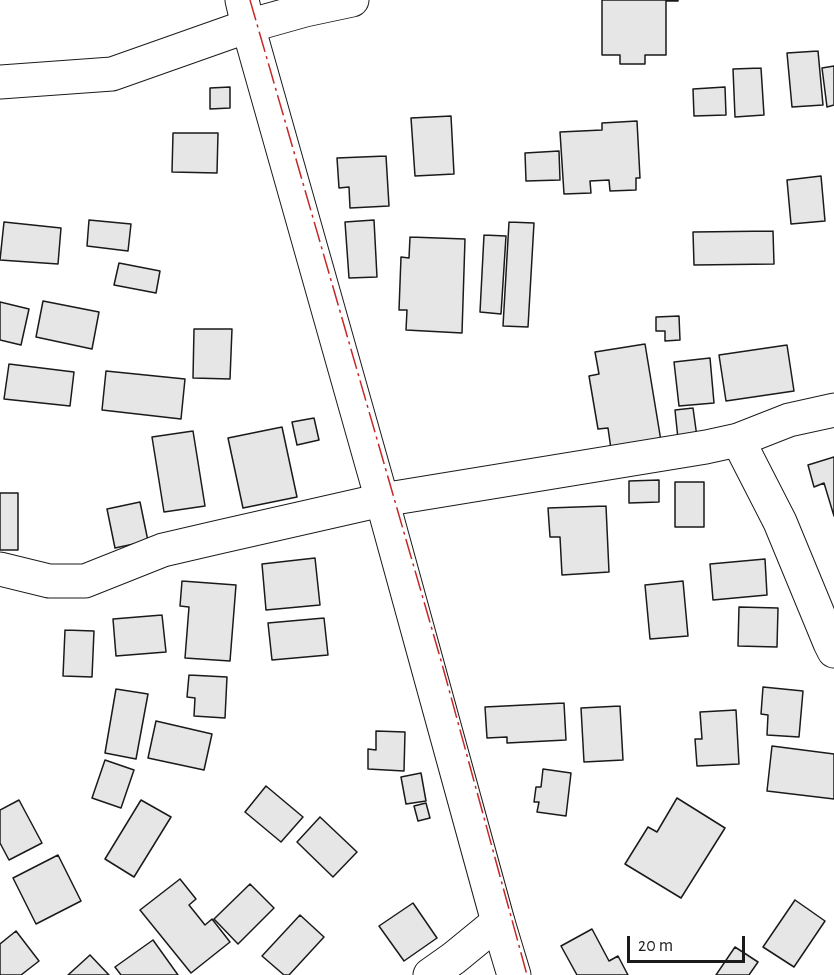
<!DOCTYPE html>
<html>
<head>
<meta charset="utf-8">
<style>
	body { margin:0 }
	#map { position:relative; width:834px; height:975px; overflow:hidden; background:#fff; font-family:"Alegreya Sans",sans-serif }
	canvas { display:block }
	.scale { position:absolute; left:627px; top:936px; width:118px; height:27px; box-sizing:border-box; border:3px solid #1a1a1a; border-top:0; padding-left:8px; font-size:18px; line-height:21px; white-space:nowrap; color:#1a1a1a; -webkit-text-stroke:4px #fff; paint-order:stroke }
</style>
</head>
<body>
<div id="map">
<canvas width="834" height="975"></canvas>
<div class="scale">20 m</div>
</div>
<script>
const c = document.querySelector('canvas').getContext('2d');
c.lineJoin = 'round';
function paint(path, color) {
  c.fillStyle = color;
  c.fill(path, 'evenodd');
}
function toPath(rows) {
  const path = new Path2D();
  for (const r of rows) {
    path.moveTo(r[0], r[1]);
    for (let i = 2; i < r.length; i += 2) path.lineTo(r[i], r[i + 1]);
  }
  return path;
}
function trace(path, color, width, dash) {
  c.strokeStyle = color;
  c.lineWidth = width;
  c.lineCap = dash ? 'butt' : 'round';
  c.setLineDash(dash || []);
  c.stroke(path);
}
const building = toPath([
	[602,0,678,0,678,1,666,1,666,55,645,55,645,64,620,64,620,55,602,55,602,0],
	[818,51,823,105,792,107,787,53,818,51],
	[834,66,834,105,827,107,822,68,834,66],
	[761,68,764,115,735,117,733,69,761,68],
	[230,87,230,108,210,109,210,88,230,87],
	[725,87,726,115,694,116,693,89,725,87],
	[451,116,454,174,415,176,411,118,451,116],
	[637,121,640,178,636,178,636,190,610,191,609,180,590,181,591,193,564,194,560,132,602,130,602,123,637,121],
	[173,133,218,133,217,173,172,172,173,133],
	[559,151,560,180,526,181,525,153,559,151],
	[386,156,389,206,350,208,349,187,339,188,337,158,386,156],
	[821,176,825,221,791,224,787,180,821,176],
	[89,220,131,224,128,251,87,246,89,220],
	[374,220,377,277,349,278,345,222,374,220],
	[4,222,61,228,58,264,0,260,4,222],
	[509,222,534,223,528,327,503,326,509,222],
	[773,231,774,264,694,265,693,232,773,231],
	[484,235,506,236,501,314,480,312,484,235],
	[410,237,465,239,462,333,406,330,407,310,399,310,401,257,409,258,410,237],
	[119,263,160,271,156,293,114,285,119,263],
	[43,301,99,312,92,349,36,337,43,301],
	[0,302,29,309,21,345,0,340,0,302],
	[679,316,680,340,665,341,665,331,656,331,656,317,679,316],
	[194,329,232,329,230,379,193,378,194,329],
	[645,344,661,441,611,449,608,428,598,429,589,376,599,374,595,352,645,344],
	[787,345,794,391,726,401,719,355,787,345],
	[710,358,714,403,679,406,674,362,710,358],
	[9,364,74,372,70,406,4,399,9,364],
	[106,371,185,379,181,419,102,410,106,371],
	[693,408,697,437,678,439,675,410,693,408],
	[314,418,319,440,297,445,292,422,314,418],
	[282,427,297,497,243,508,228,438,282,427],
	[193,431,205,506,164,512,152,437,193,431],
	[834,457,834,516,824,483,814,487,808,465,834,457],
	[659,480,659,502,629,503,629,481,659,480],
	[675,482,704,482,704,527,675,527,675,482],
	[0,493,18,493,18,550,0,550,0,493],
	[140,502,148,541,115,548,107,509,140,502],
	[606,506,609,572,562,575,560,537,550,537,548,508,606,506],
	[315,558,320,605,266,610,262,564,315,558],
	[765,559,767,595,713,600,710,564,765,559],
	[182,581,236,585,230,661,185,658,189,607,180,606,182,581],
	[683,581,688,636,650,639,645,585,683,581],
	[739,607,778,608,777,647,738,646,739,607],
	[162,615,166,652,116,656,113,619,162,615],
	[324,618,328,655,272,660,268,623,324,618],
	[65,630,94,631,92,677,63,676,65,630],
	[189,675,227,677,225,718,194,716,195,698,187,697,189,675],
	[763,687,803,691,799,737,767,735,768,715,761,714,763,687],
	[116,689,148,694,136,759,105,753,116,689],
	[564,703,566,740,507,743,507,737,487,738,485,707,564,703],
	[620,706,623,760,584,762,581,708,620,706],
	[736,710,739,764,697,766,695,739,702,739,700,712,736,710],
	[156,721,212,734,204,770,148,758,156,721],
	[376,731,405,732,404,771,368,769,368,749,376,750,376,731],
	[772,746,834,754,834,799,767,791,772,746],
	[105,760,134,770,121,808,92,798,105,760],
	[543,769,571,773,566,816,537,812,539,802,534,802,536,787,541,787,543,769],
	[421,773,426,801,406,804,401,777,421,773],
	[266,786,303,817,281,842,245,812,266,786],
	[677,798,725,828,681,898,625,864,648,827,657,832,677,798],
	[19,800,42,843,9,860,0,843,0,810,19,800],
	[141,800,171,817,134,877,105,859,141,800],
	[426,803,430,818,418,821,414,806,426,803],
	[320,817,357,852,333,877,297,842,320,817],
	[58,855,81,901,36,924,13,878,58,855],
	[180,879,196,899,189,905,205,925,212,919,230,942,191,973,140,910,180,879],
	[250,884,274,908,238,944,214,919,250,884],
	[795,900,825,921,794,967,763,947,795,900],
	[413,903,437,938,404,961,379,926,413,903],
	[300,915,324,937,289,975,284,975,262,956,300,915],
	[592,929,609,961,618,956,628,975,577,975,561,946,592,929],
	[16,931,39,961,21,975,0,975,0,944,16,931],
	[153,940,178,975,121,975,115,967,153,940],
	[735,947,758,962,749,975,716,975,735,947],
	[90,955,109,975,68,975,90,955]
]);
paint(building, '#e6e6e6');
trace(building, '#1a1a1a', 1.5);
const street = toPath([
	[242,0,248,26,305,10,352,0],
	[738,440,780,522,830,643,834,651],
	[0,569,49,581,85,581,163,550,219,537,382,500,706,447,738,440,789,420,834,410],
	[430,975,454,958,498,922]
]);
const secondary = toPath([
	[0,82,112,74,248,26,382,500,498,922,514,975]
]);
trace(street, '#1a1a1a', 35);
trace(secondary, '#1a1a1a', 35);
trace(street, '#fff', 33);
trace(secondary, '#fff', 33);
trace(toPath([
	[250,0,442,664,527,975]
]), '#c62828', 1.5, [21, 4.5, 3, 4.5]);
</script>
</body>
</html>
